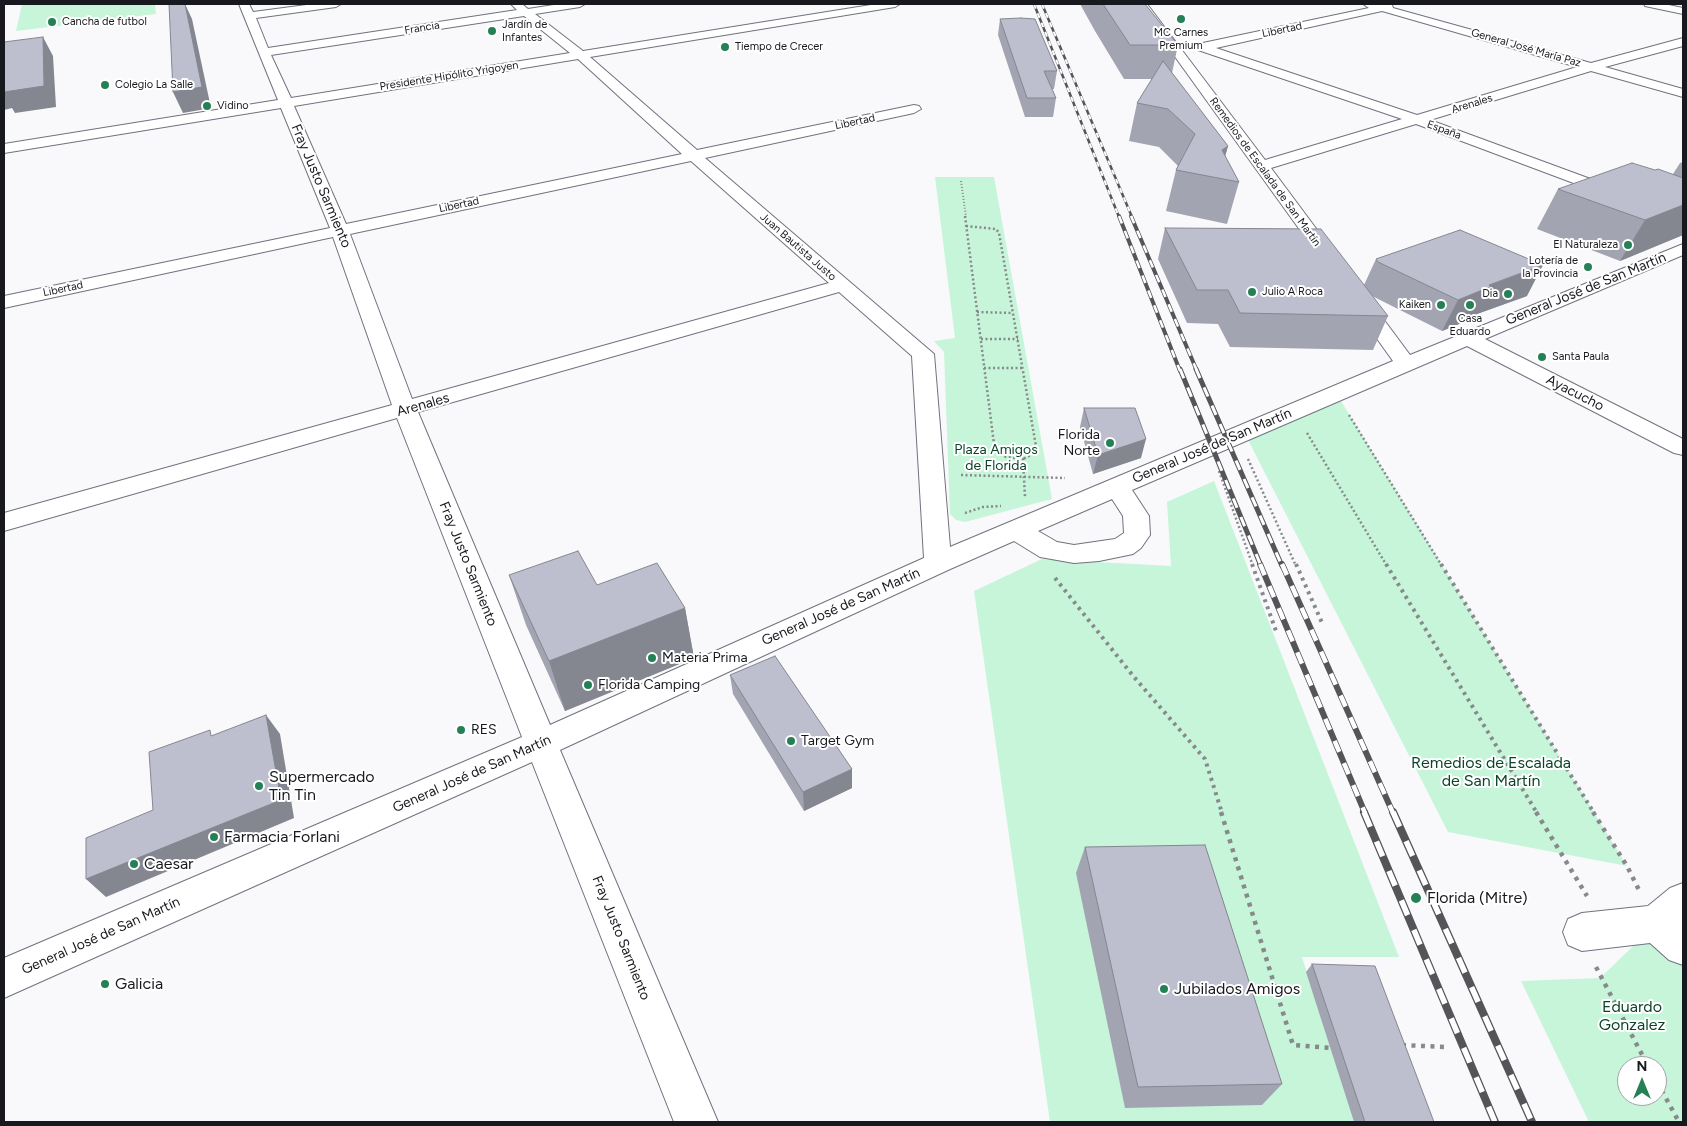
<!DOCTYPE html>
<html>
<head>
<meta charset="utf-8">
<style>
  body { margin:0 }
  #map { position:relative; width:1687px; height:1126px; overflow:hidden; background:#f9f9fc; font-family:Figtree,sans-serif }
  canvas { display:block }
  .frame { position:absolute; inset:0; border:5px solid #18191e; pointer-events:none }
  .north { position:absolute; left:1617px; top:1056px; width:50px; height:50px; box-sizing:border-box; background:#fff; border:1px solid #a3a3a5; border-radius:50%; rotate:0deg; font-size:14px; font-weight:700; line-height:20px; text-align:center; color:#18191e }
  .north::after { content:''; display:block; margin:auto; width:18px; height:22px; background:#258055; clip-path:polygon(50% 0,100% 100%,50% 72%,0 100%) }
</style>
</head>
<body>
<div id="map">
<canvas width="1687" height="1126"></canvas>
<div class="frame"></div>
<div class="north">N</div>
</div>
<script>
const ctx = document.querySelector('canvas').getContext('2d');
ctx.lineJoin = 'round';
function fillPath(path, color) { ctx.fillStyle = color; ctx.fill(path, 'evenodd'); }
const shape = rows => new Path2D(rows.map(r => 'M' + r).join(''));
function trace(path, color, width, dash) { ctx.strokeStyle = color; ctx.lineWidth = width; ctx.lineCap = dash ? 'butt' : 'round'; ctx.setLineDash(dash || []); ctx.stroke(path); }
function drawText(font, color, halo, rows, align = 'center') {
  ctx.font = font + ' Figtree,sans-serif'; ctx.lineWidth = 4; ctx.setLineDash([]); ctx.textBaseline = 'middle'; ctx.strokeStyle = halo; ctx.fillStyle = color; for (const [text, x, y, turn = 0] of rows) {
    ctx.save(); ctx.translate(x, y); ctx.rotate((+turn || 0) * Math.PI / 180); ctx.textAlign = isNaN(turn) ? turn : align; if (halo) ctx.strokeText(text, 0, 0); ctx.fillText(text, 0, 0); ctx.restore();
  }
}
const green = shape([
  [22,4,155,4,156,14,16,31],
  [935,177,994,177,1052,499,965,522,956,520,950,514,944,352,934,341,955,338],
  [1336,393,1627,866,1448,832,1244,432],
  [1214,481,1399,957,1302,957,1354,1122,1050,1122,974,591,1042,559,1171,566,1167,502],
  [1656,924,1683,968,1683,1122,1589,1122,1521,981,1600,978],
  [1627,1066,1657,1066,1657,1096,1627,1096]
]);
const pathFar3 = shape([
  [961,181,966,217]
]);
const pathFar2 = shape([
  [965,216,994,444,996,452,1006,457,1023,459,1025,497],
  [966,226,996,229,999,233,1037,452,1023,459],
  [977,312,1013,313],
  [981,339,1018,339],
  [984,368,1023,368],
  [1349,415,1442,566],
  [1307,433,1387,566],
  [1248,459,1296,566],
  [1219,471,1253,566],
  [961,475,1065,478],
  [965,513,983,507,1001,506]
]);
const pathFar1 = shape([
  [1252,564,1276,631],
  [1296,564,1323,625],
  [1386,564,1537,813],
  [1441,564,1594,813],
  [1055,578,1134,677,1205,759,1222,813]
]);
const path = shape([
  [1221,812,1293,1045,1331,1048],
  [1536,812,1587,896],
  [1593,812,1627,866,1639,890],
  [1596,967,1648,1066],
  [1402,1045,1445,1047],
  [1657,1082,1679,1122]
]);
const minor = shape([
  [239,4,249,4,253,12,314,4,341,4,336,7,256,18,268,48,517,10,511,4,522,4,528,9,560,4,585,4,580,7,535,14,583,51,877,4,900,4,895,7,590,57,697,150,914,105,919,106,921,109,914,113,705,158,934,354,950,547,1393,361,1350,301,1353,297,1360,295,1367,297,1410,355,1683,244,1683,255,1485,339,1683,439,1683,455,1674,453,1467,346,1132,490,1149,516,1150,535,1141,548,1133,554,1099,561,1074,563,1040,557,1014,541,948,570,560,750,718,1122,674,1122,532,762,4,998,4,958,522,737,397,418,4,531,4,513,392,405,333,237,4,308,4,296,330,228,281,108,4,153,4,144,278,100,239,4],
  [524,16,570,53,291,98,271,55,524,16],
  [578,59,682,154,346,224,294,106,578,59],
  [691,161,829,283,412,399,350,234,691,161],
  [839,292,912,356,924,558,550,725,418,412,839,292],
  [1112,499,1123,516,1124,533,1115,539,1074,545,1057,542,1038,531,1112,499],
  [1137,4,1147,4,1265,160,1402,119,1198,50,1196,47,1198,44,1369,8,1363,4,1392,5,1393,8,1591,63,1683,38,1683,46,1605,67,1683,89,1683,97,1591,71,1430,120,1683,213,1683,224,1416,124,1271,168,1338,258,1335,262,1329,264,1323,262,1137,4],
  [1382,11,1577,67,1417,115,1216,48,1382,11],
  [1644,4,1664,4,1683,8,1683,14,1645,6,1644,4],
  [1683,883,1683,965,1669,960,1650,943,1582,951,1568,945,1563,932,1568,919,1582,913,1648,906,1670,888,1683,883]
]);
const railFar4 = shape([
  [1034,4,1119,217],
  [1042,4,1132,217]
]);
const railFar3 = shape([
  [1119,216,1180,371],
  [1131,216,1197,371]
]);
const railFar2 = shape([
  [1180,369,1261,566],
  [1196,369,1282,566]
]);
const railFar1 = shape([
  [1260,564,1365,813],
  [1282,564,1393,813]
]);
const rail = shape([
  [1364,812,1495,1122],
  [1393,812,1532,1122]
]);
const wall = shape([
  [1080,4,1145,4,1178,45,1172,73,1228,146,1225,156,1239,182,1227,224,1166,211,1176,170,1178,166,1159,147,1129,141,1137,103,1152,79,1124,79,1095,31],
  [1000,19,1057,71,1054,89,1052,89,1056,98,1053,117,1025,117,998,35],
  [1683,162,1683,235,1620,261,1537,229,1558,189,1673,174,1680,163],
  [1165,228,1364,285,1376,259,1527,296,1477,314,1476,317,1442,331,1372,296,1388,316,1373,350,1230,347,1218,324,1187,323,1158,259],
  [1084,408,1141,458,1093,474,1080,427],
  [509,575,597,585,685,608,694,658,565,711,526,625],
  [730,675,852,788,804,811,733,694],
  [1085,847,1282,1084,1262,1105,1125,1108,1076,873],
  [1312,964,1434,1122,1354,1122,1306,972]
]);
const shadedWall = shape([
  [185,4,192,19,211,108,183,113,173,92],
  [43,37,53,56,56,107,15,113,12,108,4,110,4,87],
  [1228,146,1219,178,1222,150],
  [1683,205,1683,235,1620,261,1645,220],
  [1543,265,1527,296,1477,314,1476,317,1442,331,1458,300,1489,285],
  [1146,439,1141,458,1093,474,1098,455],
  [685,608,694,658,565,711,549,661],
  [266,715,280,734,294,818,106,897,86,879],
  [852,769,852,788,804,811,803,792]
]);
const building = shape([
  [169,4,185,4,202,87,173,92,169,4],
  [1103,4,1145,4,1178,45,1130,45,1103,4],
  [1021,18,1035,19,1057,71,1044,71,1056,98,1027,98,1000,19,1021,18],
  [43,37,44,86,4,92,4,42,43,37],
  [1163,61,1228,146,1222,150,1239,182,1176,170,1195,134,1168,109,1137,103,1163,61],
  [1632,163,1655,170,1658,169,1683,178,1683,205,1645,220,1558,189,1632,163],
  [1165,228,1321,229,1388,316,1240,313,1228,290,1197,290,1165,228],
  [1460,230,1543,265,1489,285,1492,286,1458,300,1378,262,1376,259,1460,230],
  [1084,408,1135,408,1146,439,1098,455,1084,408],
  [578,551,597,585,657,563,685,608,549,661,509,575,578,551],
  [775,656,852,769,803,792,730,675,775,656],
  [266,715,281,800,86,879,86,838,153,810,149,752,210,730,211,736,266,715],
  [1205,845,1282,1084,1138,1087,1085,847,1205,845],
  [1312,964,1375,966,1434,1122,1365,1122,1312,964]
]);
const markers = [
  [1181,19,5,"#258055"],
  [52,22,5,"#258055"],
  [492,31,5,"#258055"],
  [725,47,5,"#258055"],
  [105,85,5,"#258055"],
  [207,106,5,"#258055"],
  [1628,245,5,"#258055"],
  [1588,267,5,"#258055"],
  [1252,292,5,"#258055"],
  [1508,294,5,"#258055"],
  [1441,305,5,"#258055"],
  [1470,305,5,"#258055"],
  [1542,357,5,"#258055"],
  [1110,443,5,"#258055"],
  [652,658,5,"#258055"],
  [588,685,5,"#258055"],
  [461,730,5,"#258055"],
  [791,741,5,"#258055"],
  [259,786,5,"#258055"],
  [214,837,5,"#258055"],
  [134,864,5,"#258055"],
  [1416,898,6,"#258055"],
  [105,984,5,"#258055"],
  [1164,989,5,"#258055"]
];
const farPoinames = [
  ["Cancha de futbol",62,22],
  ["Jardín de",502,25],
  ["Infantes",502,38],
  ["MC Carnes",1181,33,"center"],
  ["Premium",1181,46,"center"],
  ["Tiempo de Crecer",735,47],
  ["Colegio La Salle",115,85],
  ["Vidino",217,106],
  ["El Naturaleza",1618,245,"right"],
  ["Lotería de",1578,261,"right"],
  ["la Provincia",1578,274,"right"],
  ["Julio A Roca",1262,292],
  ["Dia",1498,294,"right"],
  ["Kaiken",1431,305,"right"],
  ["Casa",1470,319,"center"],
  ["Eduardo",1470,332,"center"],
  ["Santa Paula",1552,357]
];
const farStreetnames = [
  ["Francia",422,28,-9],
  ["Libertad",1282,30,-12],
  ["General José María Paz",1526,48,16],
  ["Presidente Hipólito Yrigoyen",449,76,-9],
  ["Arenales",1472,104,-17],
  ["Libertad",855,122,-12],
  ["España",1444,130,20],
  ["Remedios de Escalada de San Martín",1265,172,54],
  ["Libertad",459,205,-12],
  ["Juan Bautista Justo",798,247,41],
  ["Libertad",63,289,-12]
];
const streetNames = [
  ["Fray Justo Sarmiento",321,186,67],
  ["General José de San Martín",1586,289,-22],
  ["Ayacucho",1575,393,27],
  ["Arenales",423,405,-16],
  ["General José de San Martín",1212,446,-23],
  ["Fray Justo Sarmiento",468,564,68],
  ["General José de San Martín",841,607,-24],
  ["General José de San Martín",472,774,-24],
  ["General José de San Martín",101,936,-24],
  ["Fray Justo Sarmiento",621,938,68]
];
const poiNames = [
  ["Florida",1100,435,"right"],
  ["Norte",1100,451,"right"],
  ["Materia Prima",662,658],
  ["Florida Camping",598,685],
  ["RES",471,730],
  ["Target Gym",801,741]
];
const parkNames = [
  ["Plaza Amigos",996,450],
  ["de Florida",996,466]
];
const nearParknames = [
  ["Remedios de Escalada",1491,763],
  ["de San Martín",1491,781],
  ["Eduardo",1632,1007],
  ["Gonzalez",1632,1025]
];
const nearPoinames = [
  ["Supermercado",269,777],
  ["Tin Tin",269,795],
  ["Farmacia Forlani",224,837],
  ["Caesar",144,864],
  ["Florida (Mitre)",1427,898],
  ["Galicia",115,984],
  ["Jubilados Amigos",1174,989]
];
fillPath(green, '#c6f5d9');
trace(minor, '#70727f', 2);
trace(pathFar3, '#88898d', 2, [1, 2]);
trace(pathFar2, '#88898d', 2.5, [2, 2.5]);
trace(pathFar1, '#88898d', 4, [3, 4.5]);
trace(path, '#88898d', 4.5, [4, 5.5]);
fillPath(minor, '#fff');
trace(railFar4, '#545559', 2.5);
trace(railFar3, '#545559', 4);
trace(railFar2, '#545559', 5);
trace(railFar1, '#545559', 6);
trace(rail, '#545559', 8);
trace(railFar4, '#fff', 2, [5]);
trace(railFar3, '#fff', 2.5, [8]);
trace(railFar2, '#fff', 3, [10]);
trace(railFar1, '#fff', 4.5, [12]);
trace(rail, '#fff', 5.5, [16]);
fillPath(wall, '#a3a4b1');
fillPath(shadedWall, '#848690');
fillPath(building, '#bdbfce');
trace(building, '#848690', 1);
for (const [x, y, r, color] of markers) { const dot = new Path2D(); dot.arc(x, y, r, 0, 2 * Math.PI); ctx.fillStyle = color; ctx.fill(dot); trace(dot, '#fff', 2); }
drawText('11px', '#18191e', '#fff', farPoinames, 'left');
drawText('11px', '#18191e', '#fff', farStreetnames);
drawText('14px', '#18191e', '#fff', streetNames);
drawText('14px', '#18191e', '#fff', poiNames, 'left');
drawText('14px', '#0d432a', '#fff', parkNames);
drawText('16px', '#0d432a', '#fff', nearParknames);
drawText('16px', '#18191e', '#fff', nearPoinames, 'left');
</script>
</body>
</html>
